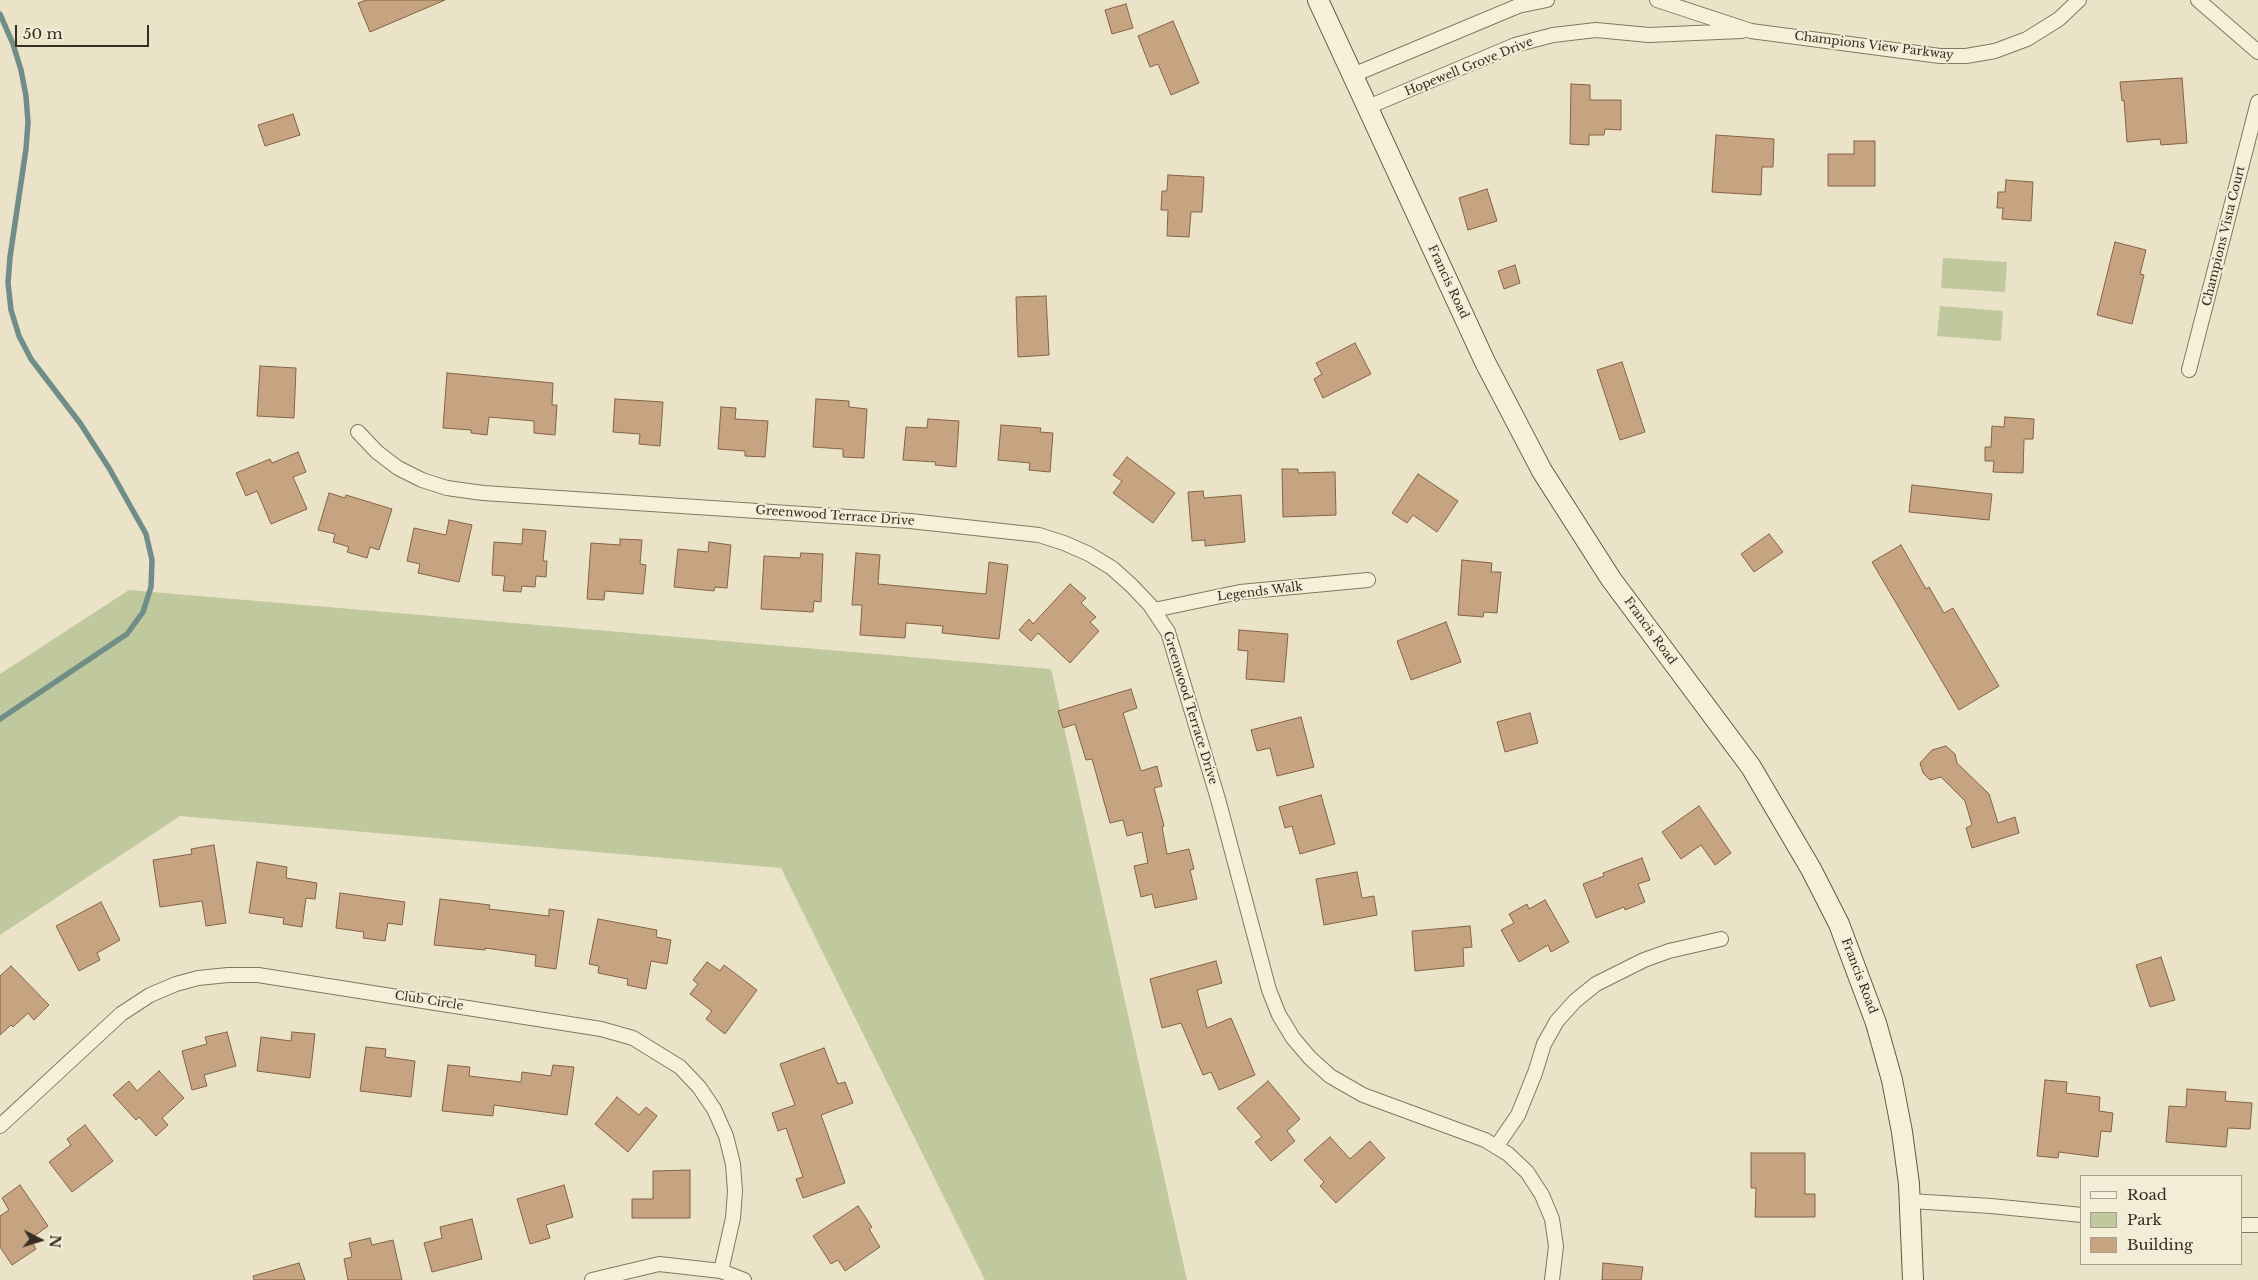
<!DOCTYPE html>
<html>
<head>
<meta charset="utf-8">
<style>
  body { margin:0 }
  #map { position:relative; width:2258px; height:1280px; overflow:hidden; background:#ebe3c8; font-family:"Libre Baskerville",serif }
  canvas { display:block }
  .legend { position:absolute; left:2080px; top:1175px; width:162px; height:90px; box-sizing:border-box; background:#f3edd7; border:1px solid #a8a08e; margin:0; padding:6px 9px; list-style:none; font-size:15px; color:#372d21 }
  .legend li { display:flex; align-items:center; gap:10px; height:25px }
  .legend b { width:25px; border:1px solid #a8a08e }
  .north { position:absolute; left:15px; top:1215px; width:50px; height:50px; -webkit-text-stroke:4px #f3edd7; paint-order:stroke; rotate:95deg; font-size:14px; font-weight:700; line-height:20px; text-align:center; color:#372d21 }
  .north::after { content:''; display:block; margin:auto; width:18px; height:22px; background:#372d21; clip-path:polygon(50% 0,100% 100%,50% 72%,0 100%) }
  .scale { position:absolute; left:15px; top:25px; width:134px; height:22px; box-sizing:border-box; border:2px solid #372d21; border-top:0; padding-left:6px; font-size:15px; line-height:18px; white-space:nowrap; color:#372d21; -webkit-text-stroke:4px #f3edd7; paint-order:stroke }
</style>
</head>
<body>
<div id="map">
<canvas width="2258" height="1280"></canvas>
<ul class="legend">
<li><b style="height:6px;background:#f6f0db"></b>Road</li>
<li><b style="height:14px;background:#c0c89d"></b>Park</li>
<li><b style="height:14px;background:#c6a381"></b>Building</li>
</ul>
<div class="north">N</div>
<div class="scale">50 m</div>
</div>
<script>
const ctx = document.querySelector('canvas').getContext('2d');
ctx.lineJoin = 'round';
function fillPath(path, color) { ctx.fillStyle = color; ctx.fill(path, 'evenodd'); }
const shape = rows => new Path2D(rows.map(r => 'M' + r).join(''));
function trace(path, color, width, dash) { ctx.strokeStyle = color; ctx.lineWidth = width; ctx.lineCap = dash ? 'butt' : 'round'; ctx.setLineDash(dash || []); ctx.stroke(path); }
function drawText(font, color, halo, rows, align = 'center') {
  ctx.font = font + ' "Libre Baskerville",serif'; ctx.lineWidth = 4; ctx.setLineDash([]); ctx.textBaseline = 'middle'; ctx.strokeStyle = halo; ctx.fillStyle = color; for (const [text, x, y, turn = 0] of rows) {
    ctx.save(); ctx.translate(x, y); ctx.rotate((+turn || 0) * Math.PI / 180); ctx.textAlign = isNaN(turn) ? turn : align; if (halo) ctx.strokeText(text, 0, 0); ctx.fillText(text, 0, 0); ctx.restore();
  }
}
const green = shape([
  [1943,258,2007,262,2005,292,1941,288],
  [1940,306,2003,311,2001,341,1937,336],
  [129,590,1051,669,1187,1280,985,1280,781,868,180,816,0,935,0,674]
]);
const stream = shape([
  [0,14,13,44,21,70,26,96,28,122,26,149,10,257,8,283,11,310,19,336,31,359,80,423,109,468,146,534,152,560,151,587,143,612,127,634,0,719]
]);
const building = shape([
  [366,0,445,0,370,32,358,3,366,0],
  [1126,4,1133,28,1112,34,1105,10,1126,4],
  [1173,21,1199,83,1171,95,1158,64,1150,67,1138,36,1173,21],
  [2182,78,2187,143,2161,145,2160,139,2127,142,2124,100,2122,101,2120,82,2182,78],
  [1571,84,1590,85,1590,100,1621,100,1621,130,1605,129,1604,135,1589,135,1589,145,1570,144,1571,84],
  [293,114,300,135,265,146,258,125,293,114],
  [1716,135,1774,139,1773,167,1762,167,1761,195,1712,192,1716,135],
  [1854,141,1875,141,1875,186,1828,186,1828,154,1854,154,1854,141],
  [1168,175,1204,177,1202,212,1191,212,1189,237,1167,236,1168,210,1161,210,1162,191,1167,191,1168,175],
  [2006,180,2033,182,2031,221,2002,219,2003,208,1997,208,1998,192,2005,192,2006,180],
  [1487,189,1497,221,1468,230,1459,198,1487,189],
  [2115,242,2146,250,2140,274,2144,275,2132,324,2097,315,2115,242],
  [1515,265,1520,283,1504,289,1498,271,1515,265],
  [1046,296,1049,355,1018,357,1016,297,1046,296],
  [1355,343,1371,374,1323,398,1314,379,1322,374,1316,363,1355,343],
  [1622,362,1645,432,1620,440,1597,370,1622,362],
  [260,366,296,368,294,418,257,416,260,366],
  [447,373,553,383,552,405,557,405,555,435,534,433,534,421,489,417,487,435,471,433,471,430,443,428,447,373],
  [615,399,663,402,660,446,639,444,640,434,613,432,615,399],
  [816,399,849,401,849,407,867,409,864,458,843,457,843,449,813,447,816,399],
  [721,407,736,408,735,419,768,421,765,457,745,456,745,451,718,449,721,407],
  [2005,417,2034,419,2033,439,2024,439,2023,473,1993,472,1994,461,1985,461,1985,447,1991,447,1992,426,2004,427,2005,417],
  [928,419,959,421,956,467,935,465,936,462,903,460,906,427,927,428,928,419],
  [1001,425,1041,428,1040,432,1053,433,1050,472,1029,470,1030,463,998,460,1001,425],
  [298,452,306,472,293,477,307,509,271,524,257,491,246,496,236,473,270,459,272,463,298,452],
  [1127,457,1175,493,1153,523,1113,493,1122,481,1113,475,1127,457],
  [1282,469,1298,469,1298,473,1335,472,1336,515,1283,517,1282,469],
  [1418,474,1458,501,1437,532,1413,515,1407,523,1392,513,1418,474],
  [1912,485,1992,494,1989,520,1909,512,1912,485],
  [1203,491,1204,498,1241,495,1245,542,1205,546,1205,540,1192,541,1188,492,1203,491],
  [329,493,345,498,346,495,392,509,379,550,370,547,367,558,347,552,349,547,333,542,335,534,318,530,329,493],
  [449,520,472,525,459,582,418,573,420,564,407,561,414,528,446,535,449,520],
  [523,529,546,531,543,561,547,561,546,577,536,576,535,587,522,586,521,592,503,591,505,576,492,575,494,542,522,544,523,529],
  [1769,534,1783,552,1754,572,1741,554,1769,534],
  [620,539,642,540,640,564,646,565,643,594,605,591,604,600,587,599,591,543,620,545,620,539],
  [709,542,731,545,727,588,715,587,714,591,674,587,678,549,708,552,709,542],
  [1901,545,1926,589,1929,587,1944,613,1953,608,1999,686,1959,710,1872,562,1901,545],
  [801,553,823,554,821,602,814,601,813,612,761,609,764,556,800,558,801,553],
  [856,553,880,555,878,584,986,594,989,562,1008,565,999,639,942,633,943,626,906,623,905,638,860,635,862,605,852,605,856,553],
  [1462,560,1492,563,1491,572,1501,572,1497,613,1484,612,1483,617,1458,615,1462,560],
  [1070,584,1086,598,1081,603,1096,617,1090,622,1099,631,1070,663,1038,633,1031,641,1019,630,1029,619,1033,624,1070,584],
  [1446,622,1461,662,1411,680,1397,641,1446,622],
  [1239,630,1288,634,1284,682,1246,679,1248,651,1238,650,1239,630],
  [1131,689,1137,708,1123,713,1141,771,1157,766,1162,786,1154,788,1164,826,1162,827,1167,854,1189,849,1194,869,1190,870,1197,899,1155,908,1152,894,1141,897,1134,866,1148,863,1142,832,1127,836,1123,820,1110,823,1092,759,1086,760,1075,724,1063,728,1058,711,1131,689],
  [1530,713,1538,743,1505,752,1497,722,1530,713],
  [1301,717,1314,767,1277,776,1270,748,1257,751,1251,730,1301,717],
  [1946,746,1955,754,1957,763,1989,794,1998,823,2015,817,2019,833,1972,848,1966,828,1972,825,1965,801,1941,777,1930,780,1923,773,1920,763,1932,750,1946,746],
  [1321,795,1335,844,1300,854,1292,826,1285,828,1279,807,1321,795],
  [1699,806,1731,853,1715,865,1701,845,1681,859,1662,832,1699,806],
  [214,845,226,923,206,926,202,901,160,907,153,860,192,854,191,849,214,845],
  [1642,858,1650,880,1638,884,1645,902,1625,910,1624,907,1596,918,1583,884,1604,876,1603,873,1642,858],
  [257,862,287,867,286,878,317,883,315,899,306,898,302,927,283,924,284,918,249,913,257,862],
  [1357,872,1362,898,1374,896,1377,915,1324,925,1316,879,1357,872],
  [340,893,405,902,402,925,388,923,385,941,363,938,364,932,336,928,340,893],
  [440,899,490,905,489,909,549,916,549,909,564,911,556,969,535,966,536,955,485,948,485,950,434,945,440,899],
  [1545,900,1569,942,1551,952,1548,945,1519,962,1501,930,1514,923,1509,914,1527,904,1529,909,1545,900],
  [101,902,120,940,97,953,100,960,79,971,56,926,101,902],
  [598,919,657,930,656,937,671,940,667,964,651,961,646,989,627,985,628,979,598,973,599,966,589,964,598,919],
  [1470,926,1472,947,1463,948,1464,966,1415,971,1412,931,1470,926],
  [2161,957,2175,1000,2150,1007,2136,965,2161,957],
  [1216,961,1222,983,1197,990,1207,1028,1231,1018,1255,1075,1219,1090,1211,1072,1203,1075,1181,1023,1162,1028,1150,979,1216,961],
  [707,962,720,971,724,965,757,990,725,1034,706,1019,712,1011,690,994,698,984,693,980,707,962],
  [11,966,49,1005,34,1020,28,1013,13,1027,11,1025,0,1035,0,976,11,966],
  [227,1032,236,1066,204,1075,207,1086,192,1090,182,1051,207,1044,205,1037,227,1032],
  [292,1032,315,1034,310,1078,257,1071,261,1037,291,1041,292,1032],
  [366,1047,386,1049,385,1057,415,1061,411,1097,360,1091,366,1047],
  [824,1048,838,1084,845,1082,853,1103,821,1115,845,1183,803,1198,796,1179,803,1177,786,1128,778,1131,772,1113,795,1105,780,1064,824,1048],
  [448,1065,470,1067,469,1076,521,1082,522,1072,551,1076,553,1065,574,1067,567,1115,494,1105,493,1116,442,1111,448,1065],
  [159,1071,184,1098,162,1118,168,1125,156,1136,139,1117,136,1120,113,1095,129,1081,137,1091,159,1071],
  [2045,1080,2067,1082,2066,1093,2100,1097,2099,1111,2113,1113,2111,1132,2101,1131,2098,1157,2059,1152,2058,1158,2037,1156,2045,1080],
  [1268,1081,1300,1119,1287,1131,1295,1141,1271,1161,1255,1142,1262,1137,1237,1108,1268,1081],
  [2187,1089,2226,1092,2225,1101,2252,1103,2250,1129,2228,1128,2226,1147,2166,1142,2169,1106,2186,1107,2187,1089],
  [617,1097,639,1115,646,1107,657,1116,628,1152,595,1124,617,1097],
  [85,1125,113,1161,72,1192,49,1162,71,1145,67,1139,85,1125],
  [1330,1137,1350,1159,1370,1141,1385,1158,1336,1203,1320,1186,1324,1182,1304,1160,1330,1137],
  [1751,1153,1805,1153,1805,1194,1815,1194,1815,1217,1755,1217,1756,1188,1751,1188,1751,1153],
  [690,1170,690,1218,632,1218,632,1199,653,1199,653,1171,690,1170],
  [20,1185,48,1226,30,1239,36,1249,12,1265,0,1247,0,1216,9,1210,2,1198,20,1185],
  [564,1185,573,1217,546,1225,550,1238,530,1244,517,1199,564,1185],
  [858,1206,872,1227,869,1229,880,1247,845,1271,838,1260,831,1264,813,1236,858,1206],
  [472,1219,482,1259,432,1272,424,1243,442,1238,440,1227,472,1219],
  [370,1238,372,1245,393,1240,402,1280,348,1280,344,1259,352,1257,349,1243,370,1238],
  [299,1263,305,1280,254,1280,253,1276,299,1263],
  [1603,1263,1643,1267,1641,1280,1602,1280,1603,1263]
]);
const street = shape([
  [1657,0,1751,31,1940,56,1966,56,1995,51,2027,39,2059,19,2079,0],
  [2198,0,2258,52],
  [1353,75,1518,6,1547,0],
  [1368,107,1515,45,1553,35,1596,30,1649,35,1742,31],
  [2189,370,2258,102],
  [358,432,377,452,398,468,422,480,447,488,483,493,910,521,1039,535,1064,543,1089,554,1112,568,1132,586,1150,605,1168,632,1218,799,1269,990,1279,1015,1293,1038,1310,1058,1330,1076,1363,1095,1485,1140,1508,1154,1527,1172,1542,1195,1552,1219,1556,1246,1552,1280],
  [1154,610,1240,592,1368,580],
  [0,1126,121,1014,150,995,176,984,198,978,228,975,258,975,601,1029,633,1038,680,1067,699,1087,714,1109,726,1136,733,1164,735,1191,733,1218,721,1271],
  [1496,1147,1518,1115,1535,1073,1544,1044,1557,1021,1575,1001,1596,984,1644,960,1669,951,1721,939],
  [1910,1201,1991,1206,2082,1215],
  [2242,1225,2258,1225],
  [592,1280,659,1264,721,1271,744,1280]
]);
const secondary = shape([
  [1318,0,1485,362,1542,471,1611,579,1751,767,1811,869,1839,924,1876,1023,1892,1080,1902,1132,1909,1184,1913,1280]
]);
const streetNames = [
  ["Champions View Parkway",1874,46,7],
  ["Hopewell Grove Drive",1469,67,-22],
  ["Champions Vista Court",2224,236,-76],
  ["Francis Road",1448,282,65],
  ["Greenwood Terrace Drive",835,516,4],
  ["Legends Walk",1260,592,-7],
  ["Francis Road",1650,631,54],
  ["Greenwood Terrace Drive",1190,708,73],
  ["Francis Road",1859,976,69],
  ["Club Circle",429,1001,9]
];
fillPath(green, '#c0c89d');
trace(stream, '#708d88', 5.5);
fillPath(building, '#c6a381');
trace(building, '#836346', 1);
trace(street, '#85765f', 16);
trace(secondary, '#675742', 22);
trace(street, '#f6f0db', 14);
trace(secondary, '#f6f0db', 20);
drawText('12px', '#372d21', '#f3edd7', streetNames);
</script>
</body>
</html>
